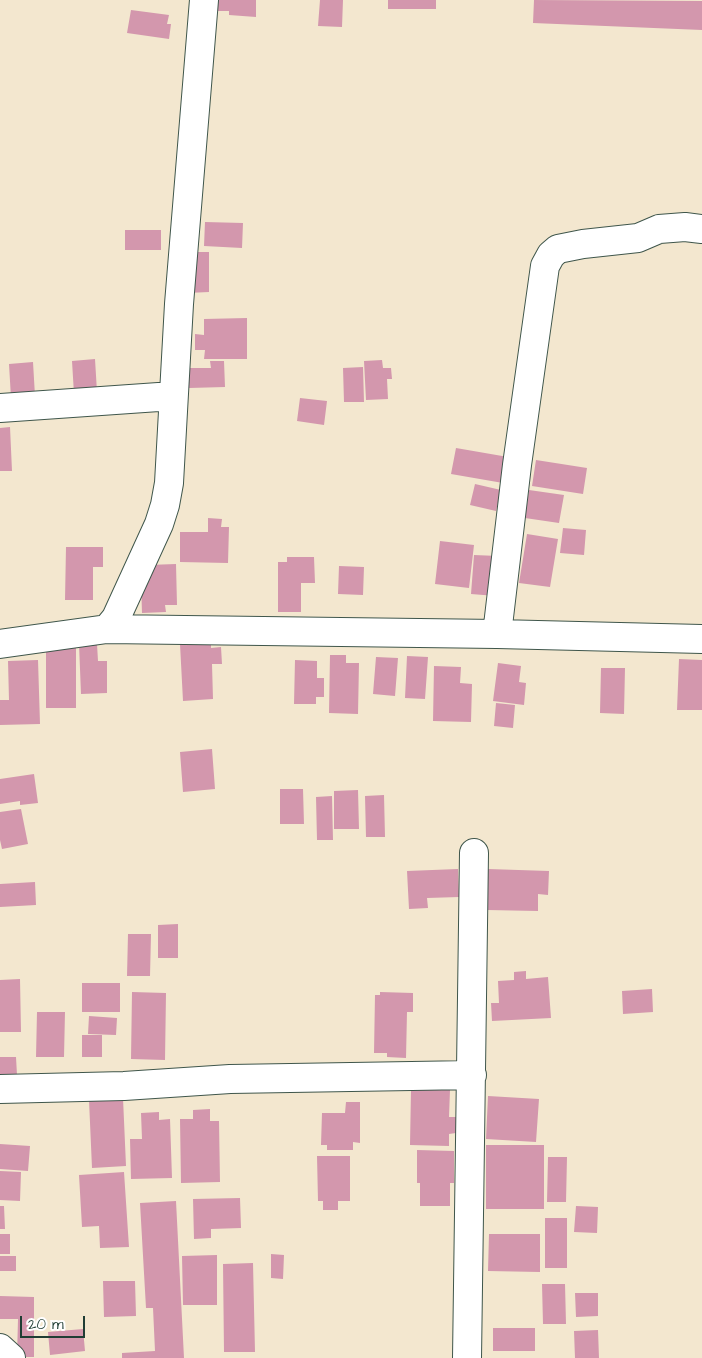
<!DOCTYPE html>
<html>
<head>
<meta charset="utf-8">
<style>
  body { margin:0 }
  #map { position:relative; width:702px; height:1358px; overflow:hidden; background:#f3e7cf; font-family:"Architects Daughter",sans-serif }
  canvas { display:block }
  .scale { position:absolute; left:20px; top:1316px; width:65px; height:22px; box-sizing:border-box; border:2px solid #1f3d34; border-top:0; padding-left:6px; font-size:15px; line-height:18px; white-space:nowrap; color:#1f3d34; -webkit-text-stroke:4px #fff; paint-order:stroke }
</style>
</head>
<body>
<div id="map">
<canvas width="702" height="1358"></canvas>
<div class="scale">20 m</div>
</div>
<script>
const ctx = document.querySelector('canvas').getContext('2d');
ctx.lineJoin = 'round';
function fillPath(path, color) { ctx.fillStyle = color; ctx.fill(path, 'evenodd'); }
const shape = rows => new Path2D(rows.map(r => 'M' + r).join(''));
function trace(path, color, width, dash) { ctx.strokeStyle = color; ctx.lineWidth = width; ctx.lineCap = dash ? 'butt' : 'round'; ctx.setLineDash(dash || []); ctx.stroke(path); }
const building = shape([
  [216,0,256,0,256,17,229,15,229,11,216,11],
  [320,0,343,0,342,27,318,26],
  [388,0,436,0,436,9,388,9],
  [534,0,702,1,702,30,533,23],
  [131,10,169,15,167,24,171,24,169,39,127,33],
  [205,222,243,223,242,248,204,246],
  [125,230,161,230,161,250,125,250],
  [187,252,209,252,209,292,187,293],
  [247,318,247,359,204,359,205,350,195,350,195,334,204,335,204,319],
  [95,359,97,392,74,394,72,361],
  [382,360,383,368,391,368,392,379,387,379,388,399,366,400,364,361],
  [210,361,224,361,225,387,189,388,188,368,211,368],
  [33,362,35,396,11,398,9,364],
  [363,367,364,402,344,402,343,368],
  [300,398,327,401,324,425,297,421],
  [10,427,12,471,0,471,0,428],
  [456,448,508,457,503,483,451,474],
  [536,460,587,468,583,494,532,486],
  [475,484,501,490,496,511,470,505],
  [529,490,564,495,559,523,525,518],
  [208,518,222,519,221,527,229,527,228,563,180,562,180,532,208,532],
  [563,528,586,530,584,555,560,553],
  [527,534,558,539,550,587,519,583],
  [440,541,474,545,469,588,435,584],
  [66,547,103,547,103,567,93,567,93,600,65,600],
  [474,555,498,556,496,596,471,594],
  [287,557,314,557,315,583,301,583,301,612,278,612,278,562,287,562],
  [176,564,177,605,165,605,166,612,142,613,141,582,148,582,148,565],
  [339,566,364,567,363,595,338,594],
  [211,643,211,648,221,647,222,664,212,664,213,699,183,701,180,644],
  [79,644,97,644,98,661,107,661,107,693,81,694],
  [76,646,76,708,46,708,46,647],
  [330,655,346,655,346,663,359,663,358,714,329,713],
  [407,656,428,657,425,699,405,698],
  [376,657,398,658,395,696,373,694],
  [679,659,702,660,702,710,677,710],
  [38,660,40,724,0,725,0,700,9,700,8,661],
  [295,660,317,661,317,678,324,678,324,697,316,697,316,704,294,704],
  [498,663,521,666,519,682,526,683,524,705,493,701],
  [434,666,461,667,460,683,472,684,471,722,433,721],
  [601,668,625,668,624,714,600,713],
  [496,703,515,705,513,728,494,726],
  [212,749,215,789,183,792,180,752],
  [34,774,38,803,20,805,20,801,0,804,0,779],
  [280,789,303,789,304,824,280,824],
  [358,790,359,829,334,829,334,791],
  [384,795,385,837,366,837,365,796],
  [332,796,333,840,317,840,316,797],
  [21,809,28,844,2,849,0,840,0,812],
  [458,869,459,897,427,898,428,908,409,909,407,871],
  [488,869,549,871,548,895,538,894,538,911,487,910],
  [35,882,36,905,0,907,0,884],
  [178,924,178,958,158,958,158,925],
  [128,934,151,934,150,976,127,976],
  [526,971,526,979,548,977,551,1018,492,1021,491,1003,499,1003,498,981,514,980,514,972],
  [20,979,21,1032,0,1032,0,980],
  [82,983,120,983,120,1012,82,1012],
  [652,989,653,1012,623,1014,622,991],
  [132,992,166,993,165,1060,131,1059],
  [380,992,413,993,413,1012,407,1012,406,1058,387,1057,387,1053,374,1053,375,995,380,995],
  [37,1012,65,1012,64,1057,36,1057],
  [89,1016,117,1018,116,1035,88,1034],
  [82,1035,102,1035,102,1057,82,1057],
  [0,1057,16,1057,17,1075,0,1076],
  [411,1090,450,1090,449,1117,456,1117,456,1133,449,1134,449,1146,410,1145],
  [488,1096,539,1099,536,1142,486,1139],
  [123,1098,126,1166,92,1168,89,1100],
  [346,1102,360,1102,360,1143,353,1142,353,1150,327,1150,327,1145,321,1145,322,1113,345,1113],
  [210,1109,210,1121,219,1121,220,1182,181,1183,180,1119,193,1119,193,1110],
  [159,1112,159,1120,170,1119,172,1178,131,1179,130,1139,142,1139,141,1113],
  [0,1144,30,1146,28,1171,0,1169],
  [486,1145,544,1145,544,1209,486,1209],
  [417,1150,454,1151,454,1183,450,1183,450,1206,420,1206,420,1183,417,1183],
  [317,1156,350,1156,350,1201,338,1201,338,1210,323,1210,323,1201,318,1201],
  [548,1157,567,1157,566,1202,547,1202],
  [0,1171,21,1172,20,1201,0,1200],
  [124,1172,129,1247,100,1248,99,1226,82,1227,79,1175],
  [240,1198,241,1228,211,1229,211,1238,194,1239,193,1199],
  [176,1201,184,1358,122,1358,122,1353,155,1351,153,1308,146,1308,140,1203],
  [0,1206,4,1206,5,1229,0,1229],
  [576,1206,598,1207,597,1233,574,1232],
  [545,1218,567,1218,567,1268,545,1268],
  [0,1234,10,1234,10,1254,0,1254],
  [489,1234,540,1234,540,1272,488,1271],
  [271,1254,284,1255,283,1279,271,1278],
  [217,1255,217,1305,183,1305,182,1256],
  [0,1256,16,1256,16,1271,0,1271],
  [253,1263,255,1352,224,1352,223,1264],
  [103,1281,135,1281,136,1316,104,1317],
  [542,1284,565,1284,566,1324,543,1324],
  [575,1293,598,1293,598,1316,576,1317],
  [0,1296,34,1297,34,1357,17,1357,18,1319,0,1319],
  [493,1328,535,1328,535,1351,493,1351],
  [83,1329,85,1351,50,1355,48,1332],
  [598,1330,599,1358,575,1358,574,1331]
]);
const minor = shape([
  [0,408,173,396],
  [107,629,116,618,159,524,165,505,169,483,179,304,204,0],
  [497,634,517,465,545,266,551,255,558,249,583,244,638,238,659,229,685,227,702,229],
  [0,644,107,629,497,634,702,639],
  [0,1089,124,1086,230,1079,472,1075],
  [0,1348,11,1358],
  [467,1358,474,853]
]);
fillPath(building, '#d397ad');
trace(minor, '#3f564b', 30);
trace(minor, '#fff', 28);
</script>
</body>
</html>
